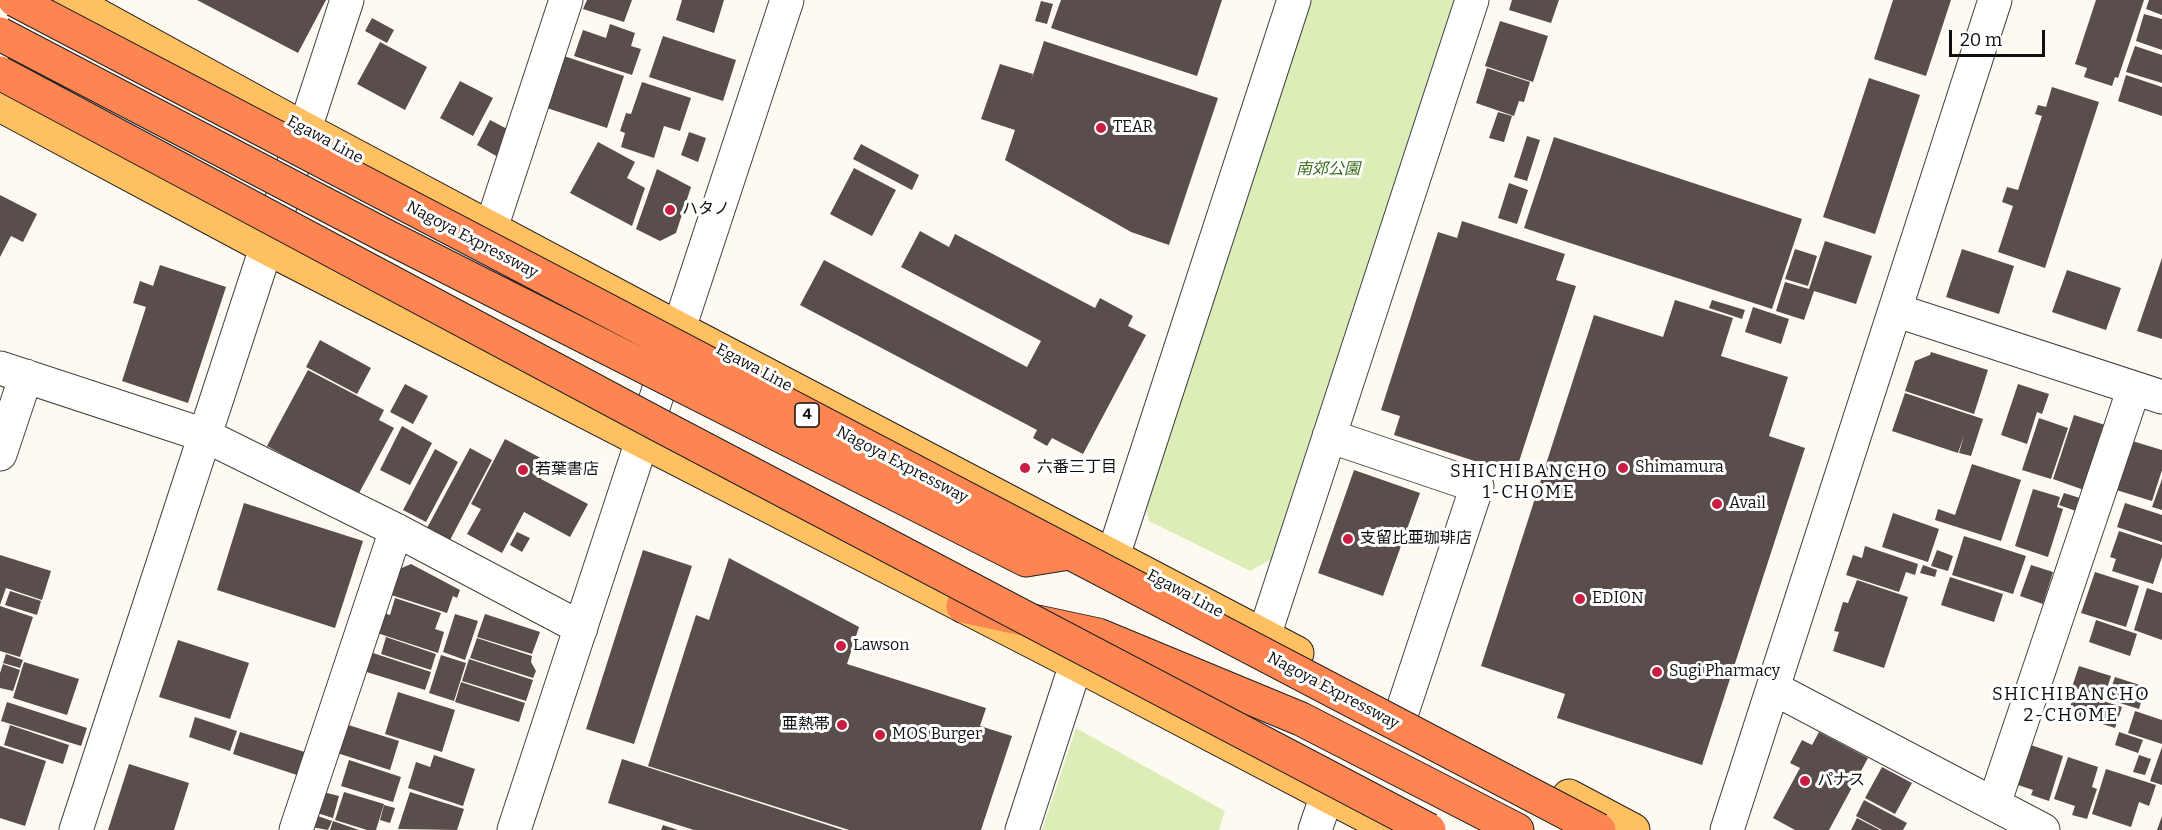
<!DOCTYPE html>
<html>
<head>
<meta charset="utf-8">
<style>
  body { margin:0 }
  #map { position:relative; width:2162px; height:830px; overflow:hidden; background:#fffaf1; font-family:Bitter,serif }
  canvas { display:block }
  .scale { position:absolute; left:1949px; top:30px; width:96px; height:27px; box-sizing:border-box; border:3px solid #0f0f0f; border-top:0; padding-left:8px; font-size:18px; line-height:21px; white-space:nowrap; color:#0f0f0f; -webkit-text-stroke:4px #fff; paint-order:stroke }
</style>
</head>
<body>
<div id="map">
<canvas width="2162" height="830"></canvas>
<div class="scale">20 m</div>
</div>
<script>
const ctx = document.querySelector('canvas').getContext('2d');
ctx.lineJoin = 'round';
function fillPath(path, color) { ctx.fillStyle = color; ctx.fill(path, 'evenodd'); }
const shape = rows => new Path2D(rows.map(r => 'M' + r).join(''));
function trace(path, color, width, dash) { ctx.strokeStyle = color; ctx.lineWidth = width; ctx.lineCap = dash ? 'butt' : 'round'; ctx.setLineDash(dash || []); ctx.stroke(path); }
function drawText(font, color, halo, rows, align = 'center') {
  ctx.font = font + ' Bitter,"Noto Sans JP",serif'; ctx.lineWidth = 6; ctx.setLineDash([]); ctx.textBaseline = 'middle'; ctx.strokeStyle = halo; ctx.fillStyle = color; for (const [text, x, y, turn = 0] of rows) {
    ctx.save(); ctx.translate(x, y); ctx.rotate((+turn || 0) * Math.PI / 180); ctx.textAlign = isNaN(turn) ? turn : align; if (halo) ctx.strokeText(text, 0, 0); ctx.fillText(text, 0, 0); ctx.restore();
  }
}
const green = shape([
  [1310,0,1457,0,1274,558,1250,571,1149,521,1146,504],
  [1076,728,1225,811,1219,830,1042,830]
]);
const building = shape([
  [197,0,326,0,298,53],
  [587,0,632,0,624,22,583,9],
  [682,0,724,0,714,33,676,20],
  [1061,0,1222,0,1197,76,1051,28],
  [1512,0,1559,0,1551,23,1509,10],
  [1893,0,1951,0,1926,76,1874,59],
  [2096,0,2144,0,2118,78,2115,77,2112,86,2084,77,2087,68,2075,64],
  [2149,0,2162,0,2162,15,2146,9],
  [1041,1,1053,4,1047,24,1035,21],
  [2144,14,2162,19,2162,50,2136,41],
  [372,18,394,30,387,43,365,31],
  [1500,21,1548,36,1533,82,1485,66],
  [610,24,635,33,631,46,641,49,632,75,574,56,583,30,606,38],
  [663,36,736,60,723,101,649,77],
  [1044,41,1218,98,1169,245,1131,232,1005,160,1015,130,981,119,1000,64,1033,74,1030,84],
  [380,42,427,67,405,110,357,84],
  [2135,46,2162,55,2162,83,2126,72],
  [564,56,624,76,607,128,547,108],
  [1487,68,1530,82,1524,102,1519,101,1514,116,1476,103],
  [2126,75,2162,87,2162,116,2118,101],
  [1869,78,1920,95,1875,234,1823,217],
  [460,81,493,98,473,136,440,118],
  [642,82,691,98,680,131,664,126,654,158,621,147,625,133,620,131,626,113,631,114],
  [2052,87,2099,102,2045,268,1998,252,2013,206,2002,202,2007,187,2018,190,2042,116,2035,114,2038,105,2046,107],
  [1498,112,1512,116,1504,142,1489,138],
  [490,120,511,131,498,157,477,145],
  [689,132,706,138,698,162,681,155],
  [1527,136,1540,140,1527,181,1514,177],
  [1554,137,1802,219,1772,309,1524,228],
  [598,142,635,162,627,178,645,188,632,226,570,193],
  [861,144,919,175,912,190,853,159],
  [854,168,896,190,872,236,830,214],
  [657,169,691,187,676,233,660,241,636,229],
  [1509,183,1528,190,1517,224,1498,218],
  [0,195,37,214,23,242,11,236,0,257],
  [1462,221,1565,254,1556,280,1576,286,1515,474,1394,435,1400,416,1381,410,1438,232,1457,238],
  [920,231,949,247,955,234,1095,308,1100,298,1133,316,1128,326,1146,335,1083,454,1052,438,1047,446,1033,438,1037,430,800,305,824,260,1027,367,1041,341,901,267],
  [1825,241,1872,256,1856,304,1814,291,1804,320,1776,311,1785,282,1809,289],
  [1795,249,1817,256,1808,286,1785,279],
  [1962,249,2014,266,1999,314,1946,297],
  [2162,258,2162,339,2137,331],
  [160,265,226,287,188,403,122,381,146,307,133,303,140,281,153,286],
  [2067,270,2121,288,2106,330,2052,312],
  [1675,300,1733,318,1721,356,1788,377,1769,436,1805,448,1702,765,1557,718,1565,694,1481,666,1594,315,1663,337],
  [1712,300,1745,310,1742,319,1709,308],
  [1753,307,1789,319,1781,344,1745,332],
  [320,340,371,368,357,394,306,367],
  [1931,352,1988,370,1974,414,1905,391,1915,361,1930,355],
  [308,370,384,410,379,420,394,428,358,495,267,446],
  [405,384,428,396,413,424,390,412],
  [2018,384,2049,394,2042,414,2037,412,2027,444,2001,435],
  [1905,393,1983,419,1971,456,1959,453,1964,435,1958,453,1892,431],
  [2074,415,2105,425,2084,490,2053,479],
  [2039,418,2068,428,2051,479,2022,470],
  [402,426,432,443,410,485,380,470],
  [505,439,550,463,541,479,588,504,570,537,524,512,502,553,467,534,481,509,471,504],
  [2129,440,2162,450,2162,470,2152,501,2113,489],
  [470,448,492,460,450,540,427,528],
  [435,449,458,462,426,522,403,510],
  [1972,464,2021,480,2001,541,1935,520,1938,509,1955,515],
  [1354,470,1420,493,1383,596,1318,573],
  [2162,479,2162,510,2152,507],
  [2033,489,2060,497,2057,507,2063,509,2048,557,2015,546],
  [2064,493,2080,498,2076,511,2059,505],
  [244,503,363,541,335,628,217,590],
  [2125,503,2162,515,2162,542,2117,527],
  [1893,513,1939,529,1928,562,1882,547],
  [2119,531,2162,545,2162,557,2153,584,2112,571,2116,559,2110,557],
  [517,532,530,538,522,552,510,545],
  [1964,536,2026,556,2013,594,1952,575],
  [1865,546,1918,564,1915,575,1906,572,1899,592,1846,575,1853,555,1862,558],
  [643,550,692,566,634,744,586,729],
  [1937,550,1953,556,1948,571,1931,566],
  [0,555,51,571,42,600,6,588,0,605],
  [729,558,859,627,847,664,986,708,980,726,1012,736,981,830,849,830,648,766,696,615,709,620],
  [411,564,460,590,457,598,453,596,447,613,388,594,397,570],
  [1923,565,1937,570,1935,577,1920,573],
  [2031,565,2053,572,2043,604,2020,596],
  [2095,572,2139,586,2126,627,2081,613],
  [1950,577,2003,594,1994,622,1941,605],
  [1857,580,1908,597,1884,668,1833,651,1839,632,1834,631,1843,602,1848,603],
  [2147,588,2162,593,2162,640,2134,630],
  [10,591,41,601,37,615,5,605],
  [395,598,441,613,435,629,444,632,438,653,374,632,381,612,390,615],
  [0,606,33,617,20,657,0,651],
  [455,614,478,621,465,660,443,652],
  [485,614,540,632,532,654,477,637],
  [2096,620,2137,634,2130,656,2089,642],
  [386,637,436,654,431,670,381,654],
  [477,638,532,656,531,662,536,671,533,678,470,658],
  [178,640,249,663,230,719,159,697],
  [367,651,431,672,425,690,360,670],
  [6,654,23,660,20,668,3,663],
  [441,655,466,663,454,701,429,693],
  [469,659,533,680,526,701,462,681],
  [24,662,79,679,67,715,13,698],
  [3,664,20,670,13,691,0,688,0,673],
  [2079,666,2111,676,2104,698,2072,687],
  [2115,677,2146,687,2139,709,2107,699],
  [461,682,525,703,519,722,455,702],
  [398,692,455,710,442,752,385,734],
  [2075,692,2122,707,2115,728,2068,713],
  [7,702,87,728,81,746,1,721],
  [2135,711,2162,720,2162,744,2128,733],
  [195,717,237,731,230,751,189,737],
  [342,723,399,741,390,770,334,752],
  [10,725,69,745,63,764,4,745],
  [240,732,308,753,300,776,233,754],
  [1819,732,1868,758,1829,830,1795,830,1773,818,1800,768,1790,763,1802,740,1812,745],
  [2119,732,2143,740,2138,753,2115,745],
  [2028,744,2063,756,2049,801,2031,795,2033,790,2015,784],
  [0,746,46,761,25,826,0,818],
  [2162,747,2162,785,2150,781],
  [434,755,475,769,463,806,408,788,416,762,430,767],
  [2139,755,2151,759,2145,775,2133,772],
  [2068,757,2098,767,2092,787,2097,789,2087,819,2072,815,2075,806,2054,799],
  [622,759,843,830,694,830,608,803],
  [349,760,401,777,393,802,341,786],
  [129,764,189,783,174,830,108,830],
  [1882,767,1912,783,1895,814,1865,798],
  [2106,769,2156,785,2149,806,2139,802,2131,827,2092,814],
  [323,792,339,796,333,818,317,813],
  [344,792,384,804,376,830,367,830,335,820],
  [410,792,464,809,457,830,398,829],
  [1864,800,1907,823,1903,830,1882,830,1856,816],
  [384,805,395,808,390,823,380,820],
  [315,815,332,821,328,830,311,827],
  [2162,816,2162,830,2157,830],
  [1857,818,1880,830,1851,830],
  [333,821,359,830,330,830],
  [663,825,678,830,661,830]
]);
const minor = shape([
  [491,228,566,0],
  [1895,310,2162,397],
  [0,368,204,435,396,530,581,628],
  [1329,436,1477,486,1403,709],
  [0,454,26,376],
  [1113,556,1294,0],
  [1264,636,1472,0],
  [1773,688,2043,830],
  [1994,804,2134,388],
  [76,830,347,0],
  [296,830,396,530],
  [514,830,787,0],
  [1022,830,1076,664],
  [1315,830,1327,795],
  [1727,830,1995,0]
]);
const major = shape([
  [70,0,305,129,678,328,1297,653],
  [0,105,267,248,1076,664,1393,830],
  [1569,796,1633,830]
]);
const highway = shape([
  [963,606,1098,635,1301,719,1517,830]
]);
const highwayBridge = shape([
  [15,0,1599,830],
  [0,34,386,236,1026,560,1069,553],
  [0,73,657,424,1429,830]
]);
const markers = [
  [1101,128,6,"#c91d41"],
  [670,210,6,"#c91d41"],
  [1025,468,6,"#c91d41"],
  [1623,468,6,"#c91d41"],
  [523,470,6,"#c91d41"],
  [1717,504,6,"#c91d41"],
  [1348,539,6,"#c91d41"],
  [1580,599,6,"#c91d41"],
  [841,646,6,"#c91d41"],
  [1657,672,6,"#c91d41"],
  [842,725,6,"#c91d41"],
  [880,735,6,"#c91d41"],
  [1805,781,6,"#c91d41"]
];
const shields = [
  [807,415,24]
];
const shieldNames = [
  ["4",807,415]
];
const poiNames = [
  ["TEAR",1113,128],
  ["ハタノ",682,210],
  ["六番三丁目",1037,468],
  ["Shimamura",1635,468],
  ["若葉書店",535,470],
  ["Avail",1729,504],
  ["支留比亜珈琲店",1360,539],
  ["EDION",1592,599],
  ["Lawson",853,646],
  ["Sugi Pharmacy",1669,672],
  ["亜熱帯",830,725,"right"],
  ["MOS Burger",892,735],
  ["パナス",1817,781]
];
const streetNames = [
  ["Egawa Line",325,140,28],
  ["Nagoya Expressway",472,240,28],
  ["Egawa Line",754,368,28],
  ["Nagoya Expressway",902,465,28],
  ["Egawa Line",1185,594,28],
  ["Nagoya Expressway",1333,691,28]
];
const parkNames = [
  ["南郊公園",1328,170]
];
const neighbourhoodNames = [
  ["SHICHIBANCHO",1529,472],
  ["1-CHOME",1529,493],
  ["SHICHIBANCHO",2071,695],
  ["2-CHOME",2071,716]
];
fillPath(green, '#dcedb8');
fillPath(building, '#594e4b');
trace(minor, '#424242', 35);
trace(major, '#202020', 35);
trace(highway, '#202020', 35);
trace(minor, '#fff', 33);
trace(major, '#ffc061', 33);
trace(highway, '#fd8551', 33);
trace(highwayBridge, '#202020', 35, []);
trace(highwayBridge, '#fd8551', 33);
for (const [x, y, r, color] of markers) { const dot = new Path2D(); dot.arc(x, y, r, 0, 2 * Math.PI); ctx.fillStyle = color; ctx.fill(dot); trace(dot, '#fff', 2); }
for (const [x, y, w] of shields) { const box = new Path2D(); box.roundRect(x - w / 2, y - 12, w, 24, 4.5); ctx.fillStyle = '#fff'; ctx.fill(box); trace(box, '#0f0f0f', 1.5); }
drawText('bold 15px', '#0f0f0f', null, shieldNames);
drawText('16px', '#0f0f0f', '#fff', poiNames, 'left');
drawText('16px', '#0f0f0f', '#fff', streetNames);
drawText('italic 16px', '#386c1a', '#fff', parkNames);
ctx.letterSpacing = '1.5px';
drawText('18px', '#0f0f0f', '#fff', neighbourhoodNames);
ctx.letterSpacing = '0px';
</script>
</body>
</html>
